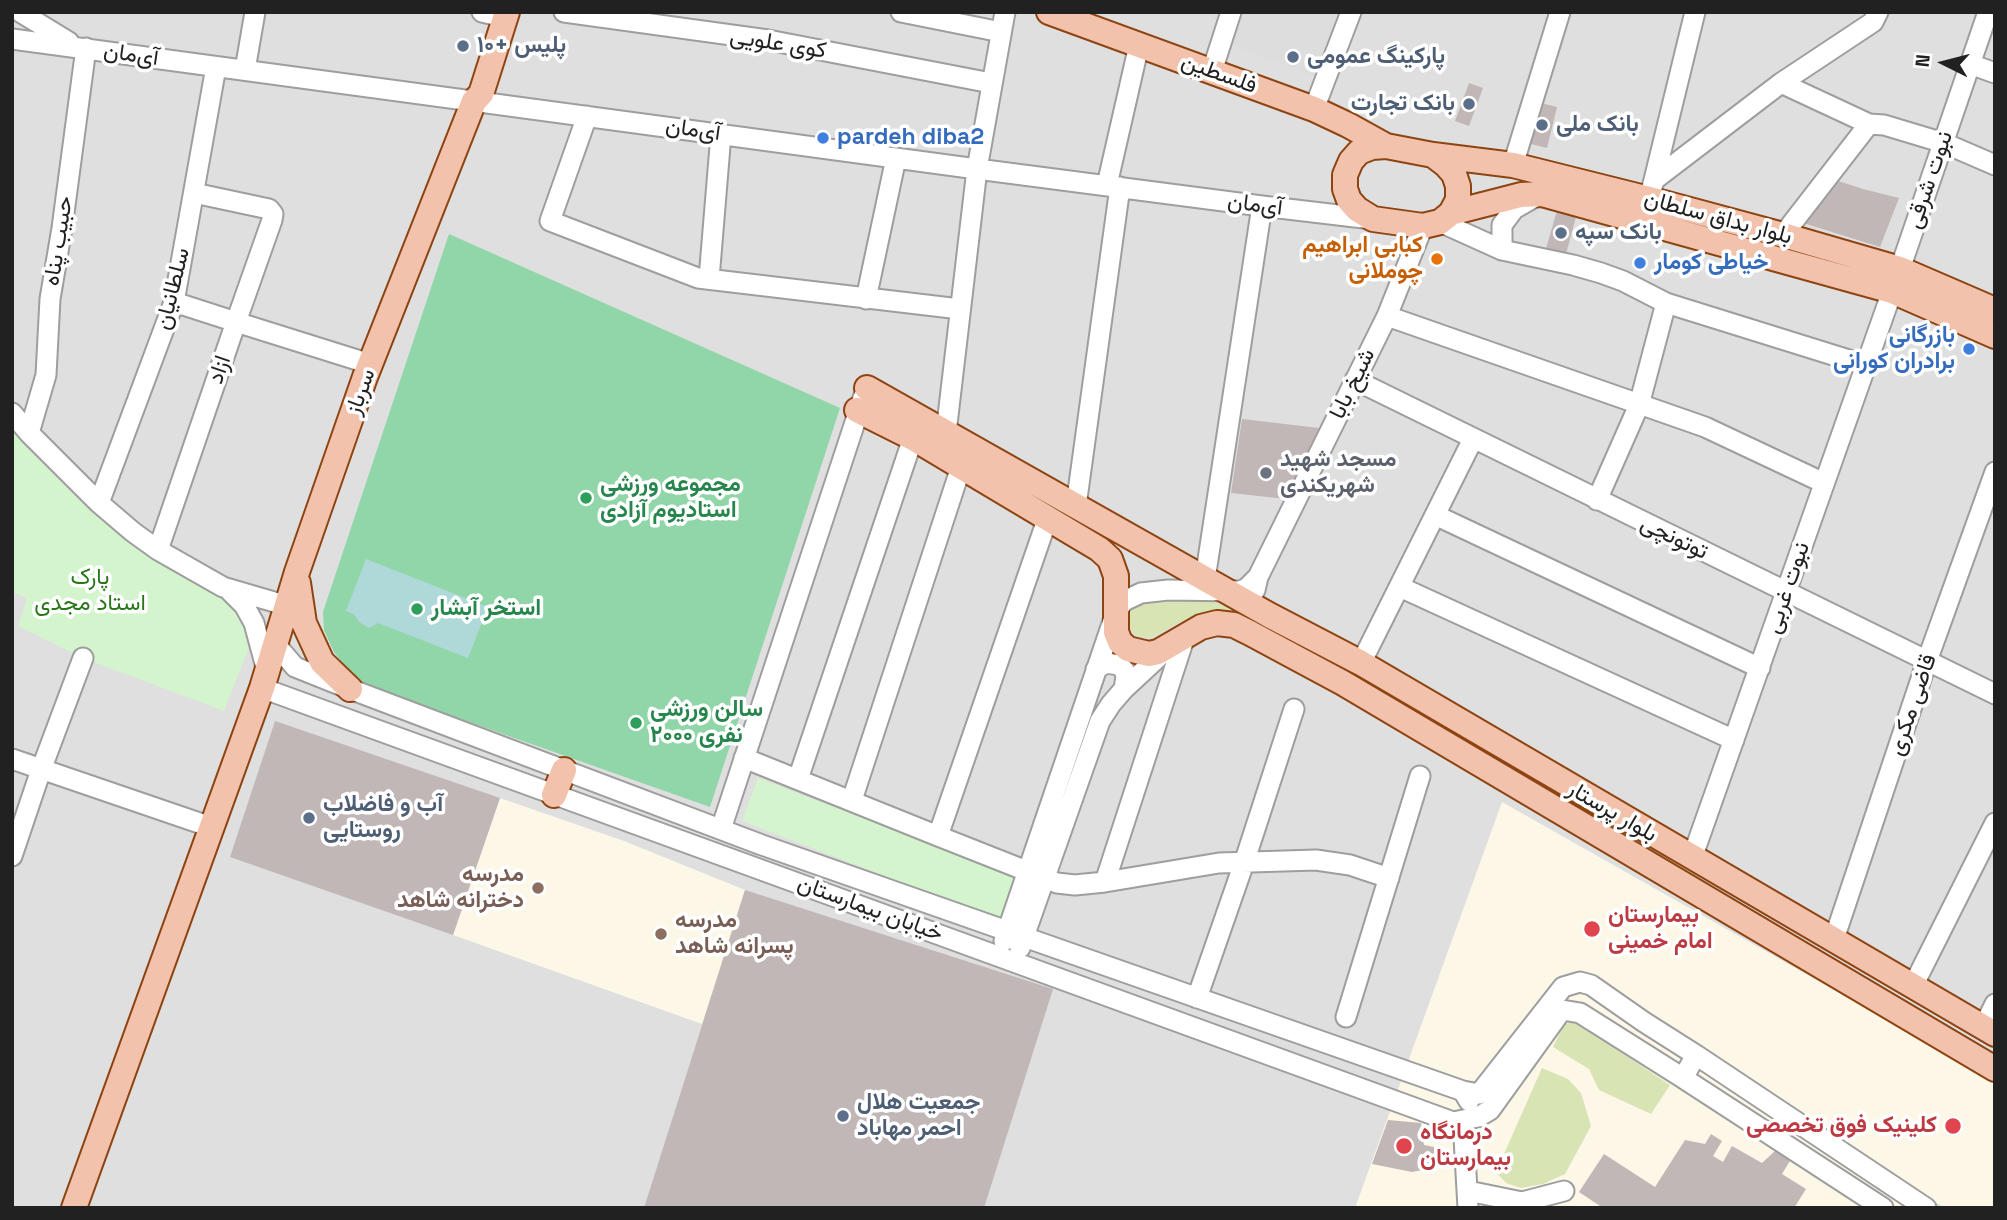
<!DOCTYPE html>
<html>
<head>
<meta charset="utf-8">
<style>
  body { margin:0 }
  #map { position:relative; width:2007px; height:1220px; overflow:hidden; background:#f1ece9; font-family:"Space Grotesk",sans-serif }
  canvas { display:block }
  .frame { position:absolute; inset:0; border:14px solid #212121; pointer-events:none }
  .north { position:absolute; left:1909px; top:28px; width:70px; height:70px; -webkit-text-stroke:5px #fff; paint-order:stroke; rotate:276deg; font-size:19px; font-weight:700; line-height:28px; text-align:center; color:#212121 }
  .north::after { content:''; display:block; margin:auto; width:24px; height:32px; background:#212121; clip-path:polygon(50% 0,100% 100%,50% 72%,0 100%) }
</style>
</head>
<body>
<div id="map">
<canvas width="2007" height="1220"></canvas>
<div class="frame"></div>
<div class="north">N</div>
</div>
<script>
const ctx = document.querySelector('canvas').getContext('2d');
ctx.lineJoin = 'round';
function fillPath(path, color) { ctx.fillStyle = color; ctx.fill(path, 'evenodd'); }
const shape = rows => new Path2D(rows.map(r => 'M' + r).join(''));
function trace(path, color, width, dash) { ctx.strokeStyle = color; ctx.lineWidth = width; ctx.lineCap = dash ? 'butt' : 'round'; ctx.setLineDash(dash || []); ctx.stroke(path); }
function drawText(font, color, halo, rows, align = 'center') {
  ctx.font = font + ' "Space Grotesk",Vazirmatn,sans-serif'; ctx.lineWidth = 7; ctx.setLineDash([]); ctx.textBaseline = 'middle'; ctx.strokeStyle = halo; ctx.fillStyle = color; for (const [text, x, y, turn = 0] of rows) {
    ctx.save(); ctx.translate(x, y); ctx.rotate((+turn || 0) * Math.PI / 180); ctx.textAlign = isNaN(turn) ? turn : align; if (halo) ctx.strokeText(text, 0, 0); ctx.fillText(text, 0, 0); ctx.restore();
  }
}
const residential = shape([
  [12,12,1995,12,1995,1208,12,1208]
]);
const education = shape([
  [500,798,624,841,745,890,702,1024,453,935],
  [1502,802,1995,1081,1995,1208,1945,1208,1893,1175,1909,1208,1355,1208]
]);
const grass = shape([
  [1189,596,1217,603,1241,613,1260,626,1203,614,1178,623,1153,637,1145,638,1135,635,1129,626,1128,615,1134,604,1144,598],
  [1575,1022,1670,1085,1651,1114,1599,1090,1589,1069,1553,1047,1564,1024],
  [1542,1068,1568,1079,1581,1093,1591,1126,1565,1174,1543,1184,1521,1188,1506,1183,1496,1172]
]);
const park = shape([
  [12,426,36,455,137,547,216,593,236,608,248,631,248,650,224,711,83,658,18,626,27,598,12,592],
  [758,778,1019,878,1004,922,742,821]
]);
const pitch = shape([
  [449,234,840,408,710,807,401,698,362,682,345,667,334,652,324,630,323,612]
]);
const parking = shape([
  [1239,12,1338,12,1315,76,1228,43]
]);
const water = shape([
  [366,559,488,607,468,658,378,623,369,628,359,622,354,614,346,611]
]);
const building = shape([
  [1469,83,1483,88,1469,126,1455,121],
  [1537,102,1557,107,1547,148,1527,143],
  [1832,179,1863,189,1899,198,1880,247,1800,222],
  [1558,207,1577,213,1565,258,1545,252],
  [1242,419,1319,428,1286,499,1231,493],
  [275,721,500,798,453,935,230,857],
  [745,890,1053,989,984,1208,644,1208],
  [1388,1120,1421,1123,1424,1145,1434,1147,1435,1157,1428,1169,1412,1172,1372,1164],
  [1711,1134,1722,1141,1713,1156,1723,1162,1732,1146,1762,1163,1776,1150,1791,1159,1782,1174,1806,1189,1794,1208,1603,1208,1579,1192,1604,1154,1655,1187,1685,1140,1705,1144]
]);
const minor = shape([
  [20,12,69,42],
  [482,12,499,16],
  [564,12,768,40,991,83],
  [901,12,1001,32],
  [12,39,977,169,1262,206,1372,219],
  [1970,64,1995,73],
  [245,70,255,12],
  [1212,71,1231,12],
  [1781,83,1869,124,1884,125,1944,143,1995,165],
  [1314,109,1351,12],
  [587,116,550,221,698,278,960,309],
  [1513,165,1560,12],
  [1654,180,1695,12],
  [1107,185,1139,45],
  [1649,199,1654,180,1781,83,1873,22,1878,12],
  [1440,222,1502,250,1573,265,1601,273,1623,281,1666,303,1865,365],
  [1783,235,1869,124],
  [1502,250,1502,225,1514,209,1535,197],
  [709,279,721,134],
  [866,299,896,158],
  [174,302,236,322,272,220,273,214,269,209,194,193],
  [1387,316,1705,427,1824,483],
  [1355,380,1995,694],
  [12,413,29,433,99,503,133,532,158,550,223,587,288,606],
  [29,433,46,375,50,299,62,228,86,48],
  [946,433,977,169,1005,12],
  [1597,500,1639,405,1666,303],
  [99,503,174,302,216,67],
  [1076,506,1120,187],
  [1435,515,1760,668],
  [1048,517,938,836,1057,883,1075,885,1105,882,1219,863,1316,860,1350,865,1389,878],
  [158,550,236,322,370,364],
  [1205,579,1262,206],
  [1400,587,1734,740],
  [1255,590,1258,577,1387,316,1423,226],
  [230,591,244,605,254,623,267,671],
  [276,645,295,667,350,689,762,845,1463,1091,1469,1101],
  [1361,663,1473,439],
  [1096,669,1106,663,1119,665,1124,670,1126,676,1124,689],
  [262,688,1453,1122,1478,1117,1490,1110,1562,1010,1580,1013,1683,1078,1696,1055,1644,1022,1591,985,1580,982,1563,987,1479,1094,1463,1091],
  [744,758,938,836],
  [12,759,211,827],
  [798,779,913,438],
  [852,800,961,467],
  [721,829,863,398],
  [12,856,41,770,83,658],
  [1692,858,1900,269,1988,12],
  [1105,882,1185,636],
  [1834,939,1927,661,1995,472],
  [1004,941,1116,612,1124,601,1141,593,1168,590,1239,591,1246,589,1258,577],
  [1020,948,1100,721,1111,704,1124,689,1166,650],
  [1913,986,1995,823],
  [1197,998,1244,863,1294,709],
  [1346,1017,1420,776],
  [1983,1028,1995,1004],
  [1696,1055,1926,1208],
  [1683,1078,1883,1208],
  [1463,1120,1468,1208],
  [1468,1191,1522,1202,1564,1191]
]);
const major = shape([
  [1049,12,1314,109,1348,125,1386,146],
  [1386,146,1433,155,1446,165,1454,174,1458,186,1458,200,1451,213,1440,222,1423,226,1373,219,1357,209,1349,200,1345,189,1345,175,1351,161,1359,152,1372,147,1386,146],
  [1433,155,1513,165,1649,199,1783,235,1900,269,1995,310],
  [1451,213,1521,195,1542,194,1892,291,1995,336],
  [867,388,1269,615,1361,663,1995,1034],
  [857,410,913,438,1099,549,1110,559,1116,576,1116,632,1120,642,1128,649,1149,654,1158,652,1201,627,1217,623,1234,625,1250,633,1343,683,1995,1069],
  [298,583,304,623,322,662,350,689],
  [554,795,564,770],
  [74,1208,262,688,297,572,365,377,474,101,481,94,507,12]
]);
const markers = [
  [463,46,7,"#5c6f8a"],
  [1293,57,7,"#5c6f8a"],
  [1469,104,7,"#5c6f8a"],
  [1542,125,7,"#5c6f8a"],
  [823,138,7,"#3f7fe0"],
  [1561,233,7,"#5c6f8a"],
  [1437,259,7,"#e8710a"],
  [1640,263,7,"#3f7fe0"],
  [1969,349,7,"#3f7fe0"],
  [1266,473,7,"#6b7280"],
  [586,498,7,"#2e9e5b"],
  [417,609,7,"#2e9e5b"],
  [636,723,7,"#2e9e5b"],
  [309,818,7,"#5c6f8a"],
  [538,888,7,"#8d6e63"],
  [1592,929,9,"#e0444e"],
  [661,934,7,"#8d6e63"],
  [843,1116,7,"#5c6f8a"],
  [1953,1126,9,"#e0444e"],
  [1404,1146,9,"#e0444e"]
];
const streetNames = [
  ["کوی علویی",778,44,9],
  ["آی‌مان",131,55,8],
  ["فلسطین",1219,74,20],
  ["آی‌مان",693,130,8],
  ["نبوت شرقی",1930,180,-71],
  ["آی‌مان",1255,205,7],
  ["بلوار بداق سلطان",1718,218,15],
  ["حبیب پناه",59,241,-81],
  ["سلطانیان",173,289,-76],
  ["ازاد",220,370,-71],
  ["شیخ بابا",1353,384,-64],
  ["سرباز",361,392,-70],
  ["توتونچی",1674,538,26],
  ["نبوت غربی",1788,588,-71],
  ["قاضی مکری",1913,705,-71],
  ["بلوار پرستار",1612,812,30],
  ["خیابان بیمارستان",870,909,20]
];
const serviceNames = [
  ["پلیس +۱۰",477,46],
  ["پارکینگ عمومی",1307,57],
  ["بانک تجارت",1455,104,"right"],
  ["بانک ملی",1556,125],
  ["بانک سپه",1575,233],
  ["آب و فاضلاب",323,805],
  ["روستایی",323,831],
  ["جمعیت هلال",857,1103],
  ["احمر مهاباد",857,1129]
];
const shopNames = [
  ["pardeh diba2",837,138],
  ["خیاطی کومار",1654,263],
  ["بازرگانی",1955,336,"right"],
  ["برادران کورانی",1955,362,"right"]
];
const foodNames = [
  ["کبابی ابراهیم",1423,246],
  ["چوملانی",1423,272]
];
const worshipNames = [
  ["مسجد شهید",1280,460],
  ["شهریکندی",1280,486]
];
const leisureNames = [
  ["مجموعه ورزشی",600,485],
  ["استادیوم آزادی",600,511],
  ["استخر آبشار",431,609],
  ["سالن ورزشی",650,710],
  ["۲۰۰۰ نفری",650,736]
];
const parkNames = [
  ["پارک",90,578],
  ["استاد مجدی",90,604]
];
const educationNames = [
  ["مدرسه",524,875],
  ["دخترانه شاهد",524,901],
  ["مدرسه",675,921,"left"],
  ["پسرانه شاهد",675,947,"left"]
];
const healthNames = [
  ["بیمارستان",1608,916],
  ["امام خمینی",1608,942],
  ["کلینیک فوق تخصصی",1937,1126,"right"],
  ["درمانگاه",1420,1133],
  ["بیمارستان",1420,1159]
];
fillPath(residential, '#dfdfdf');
fillPath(education, '#fcf7e7');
fillPath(grass, '#d9e4b5');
fillPath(park, '#d3f4cc');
fillPath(pitch, '#91d6a9');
fillPath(parking, '#ddd');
fillPath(water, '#afd9d8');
fillPath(building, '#c1b7b6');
trace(minor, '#9e9e9e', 23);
trace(major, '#8e4411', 28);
trace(minor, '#fff', 19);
trace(major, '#f2c2ac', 24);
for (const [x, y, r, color] of markers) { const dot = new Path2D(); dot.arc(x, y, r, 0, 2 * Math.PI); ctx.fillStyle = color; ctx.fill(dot); trace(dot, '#fff', 2.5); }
drawText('23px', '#212121', '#fff', streetNames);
drawText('bold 23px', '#4e5e75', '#fff', serviceNames, 'left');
drawText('bold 23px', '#366cbe', '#fff', shopNames, 'left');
drawText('bold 23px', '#c56008', '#fff', foodNames, 'right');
drawText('bold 23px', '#5b616d', '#fff', worshipNames, 'left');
drawText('bold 23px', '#27864d', '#fff', leisureNames, 'left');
drawText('23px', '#297619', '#fff', parkNames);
drawText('bold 23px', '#785e54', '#fff', educationNames, 'right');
drawText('bold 23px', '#be3a42', '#fff', healthNames, 'left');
</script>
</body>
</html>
